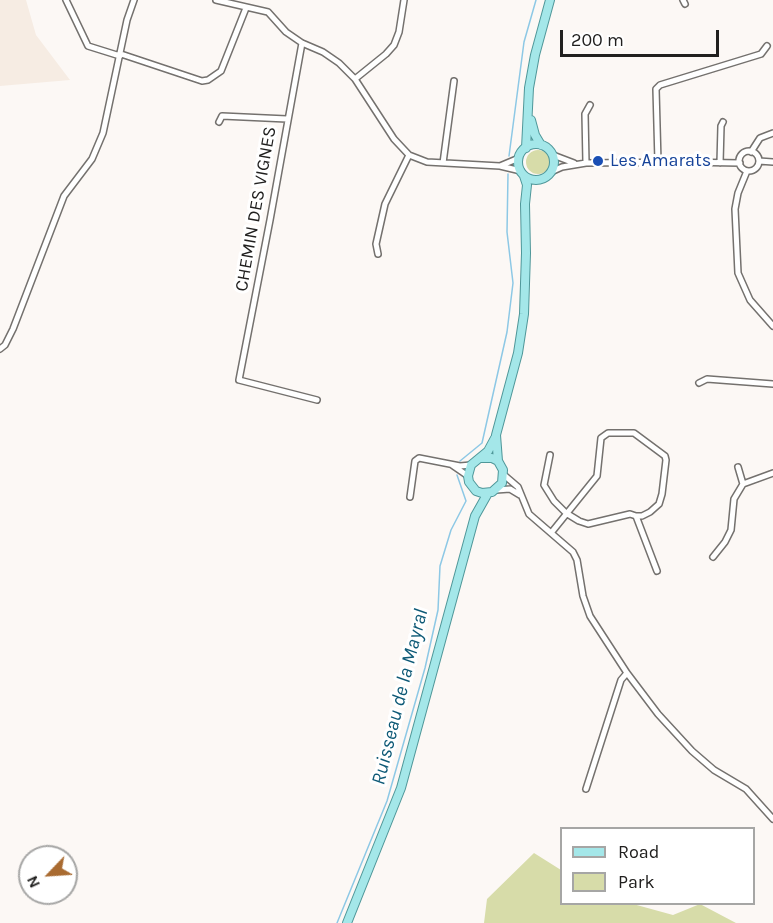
<!DOCTYPE html>
<html>
<head>
<meta charset="utf-8">
<style>
  body { margin:0 }
  #map { position:relative; width:773px; height:923px; overflow:hidden; background:#fcf8f5; font-family:Karla,sans-serif }
  canvas { display:block }
  .legend { position:absolute; left:560px; top:827px; width:195px; height:78px; box-sizing:border-box; background:#fff; border:2px solid #a6a6a5; margin:0; padding:8px 10px; list-style:none; font-size:18px; color:#21201f }
  .legend li { display:flex; align-items:center; gap:12px; height:30px }
  .legend b { width:30px; border:2px solid #a6a6a5 }
  .north { position:absolute; left:18px; top:845px; width:60px; height:60px; box-sizing:border-box; background:#fff; border:2px solid #a6a6a5; border-radius:50%; rotate:245deg; font-size:16px; font-weight:700; line-height:24px; text-align:center; color:#21201f }
  .north::after { content:''; display:block; margin:auto; width:21px; height:27px; background:#a96b31; clip-path:polygon(50% 0,100% 100%,50% 72%,0 100%) }
  .scale { position:absolute; left:560px; top:30px; width:159px; height:27px; box-sizing:border-box; border:3px solid #21201f; border-top:0; padding-left:8px; font-size:18px; line-height:21px; white-space:nowrap; color:#21201f; -webkit-text-stroke:4px #fff; paint-order:stroke }
</style>
</head>
<body>
<div id="map">
<canvas width="773" height="923"></canvas>
<ul class="legend">
<li><b style="height:8px;background:#a4e7e9"></b>Road</li>
<li><b style="height:16px;background:#d7dca9"></b>Park</li>
</ul>
<div class="north">N</div>
<div class="scale">200 m</div>
</div>
<script>
const ctx = document.querySelector('canvas').getContext('2d');
ctx.lineJoin = 'round';
function fillPath(path, color) { ctx.fillStyle = color; ctx.fill(path, 'evenodd'); }
const shape = rows => new Path2D(rows.map(r => 'M' + r).join(''));
function trace(path, color, width, dash) { ctx.strokeStyle = color; ctx.lineWidth = width; ctx.lineCap = dash ? 'butt' : 'round'; ctx.setLineDash(dash || []); ctx.stroke(path); }
function drawText(font, color, halo, rows, align = 'center') {
  ctx.font = font + ' Karla,sans-serif'; ctx.lineWidth = 6; ctx.setLineDash([]); ctx.textBaseline = 'middle'; ctx.strokeStyle = halo; ctx.fillStyle = color; for (const [text, x, y, turn = 0] of rows) {
    ctx.save(); ctx.translate(x, y); ctx.rotate((+turn || 0) * Math.PI / 180); ctx.textAlign = isNaN(turn) ? turn : align; if (halo) ctx.strokeText(text, 0, 0); ctx.fillText(text, 0, 0); ctx.restore();
  }
}
const built = shape([
  [0,0,26,0,36,35,70,80,0,86]
]);
const green = shape([
  '526 162a12 12 0 1 1 24 0a12 12 0 1 1-24 0Z',
  [534,853,561,870,562,904,633,904,673,915,700,904,736,923,484,923,487,899]
]);
const stream = shape([
  [509,156,524,42,536,0],
  [460,461,482,443,507,332,513,283,507,232,508,174],
  [337,923,387,801,425,668,438,610,440,566,451,530,466,501,457,475]
]);
const minor = shape([
  [66,0,88,46,120,56],
  [216,0,268,12,286,32,302,43,323,52,339,63,355,79,394,139,409,155,427,162,500,166],
  [683,0,685,4],
  [302,43,270,220,239,380,317,400],
  [121,54,202,81,208,80,221,71,246,8],
  [355,79,386,54,394,45,399,32,404,0],
  [219,122,222,116,287,119],
  '739 161a10 10 0 1 1 20 0a10 10 0 1 1-20 0Z',
  [751,152,760,138,773,133],
  [553,155,574,163],
  [519,158,500,166,521,171],
  [759,161,773,162],
  [658,162,656,89,660,85,761,54,767,46],
  [443,163,454,81],
  [586,163,585,114,590,105],
  [720,163,721,126,723,122],
  [553,171,562,167,586,163,682,162,740,163],
  [747,171,738,193,735,209,738,273,750,300,773,326],
  [378,254,376,244,385,204,409,155],
  [0,349,5,345,13,329,64,196,92,159,103,133,127,20,134,0],
  [699,383,707,379,773,384],
  [550,455,544,485,554,501,566,513,579,521,588,524,630,514,636,516,657,571],
  [452,465,468,476],
  [738,467,743,484],
  [504,475,518,487,529,514,573,552,577,560,583,596,590,616,627,673,658,714,692,751,714,770,746,789,773,819],
  [496,490,510,489,520,495],
  [410,497,415,461,419,458,460,466,471,465],
  [551,533,597,476,601,438,608,433,634,433,665,456,666,460,662,494,659,504,650,512,642,516,636,516],
  [713,557,725,542,731,530,734,499,743,484,773,473],
  [586,789,621,680,627,673]
]);
const primary = shape([
  [531,120,535,135,541,145],
  '518 162a18 18 0 1 1 36 0a18 18 0 1 1-36 0Z',
  [526,148,529,88,535,55,550,0],
  [481,458,492,458,498,461,503,470,502,483,492,492,482,493,476,491,469,482,468,476,471,465,488,451,495,438],
  [498,461,496,435,518,353,524,314,526,253,525,204,527,185,524,176],
  [347,923,401,788,475,516,488,493]
]);
const markers = [
  [598,161,6,"#1a4fb4"]
];
const transitNames = [
  ["Les Amarats",610,161]
];
const streetNames = [
  ["CHEMIN DES VIGNES",256,209,-80]
];
const waterNames = [
  ["Ruisseau de la Mayral",400,697,-76]
];
fillPath(built, '#f6ece3');
fillPath(green, '#d7dca9');
trace(stream, '#8dc8e5', 1.5);
trace(minor, '#74716e', 8);
trace(primary, '#4f9799', 10);
trace(minor, '#fff', 5);
trace(primary, '#a4e7e9', 8);
for (const [x, y, r, color] of markers) { const dot = new Path2D(); dot.arc(x, y, r, 0, 2 * Math.PI); ctx.fillStyle = color; ctx.fill(dot); trace(dot, '#fff', 2); }
drawText('18px', '#164399', '#fff', transitNames, 'left');
drawText('18px', '#21201f', '#fff', streetNames);
drawText('italic 20px', '#0d5976', '#fff', waterNames);
</script>
</body>
</html>
